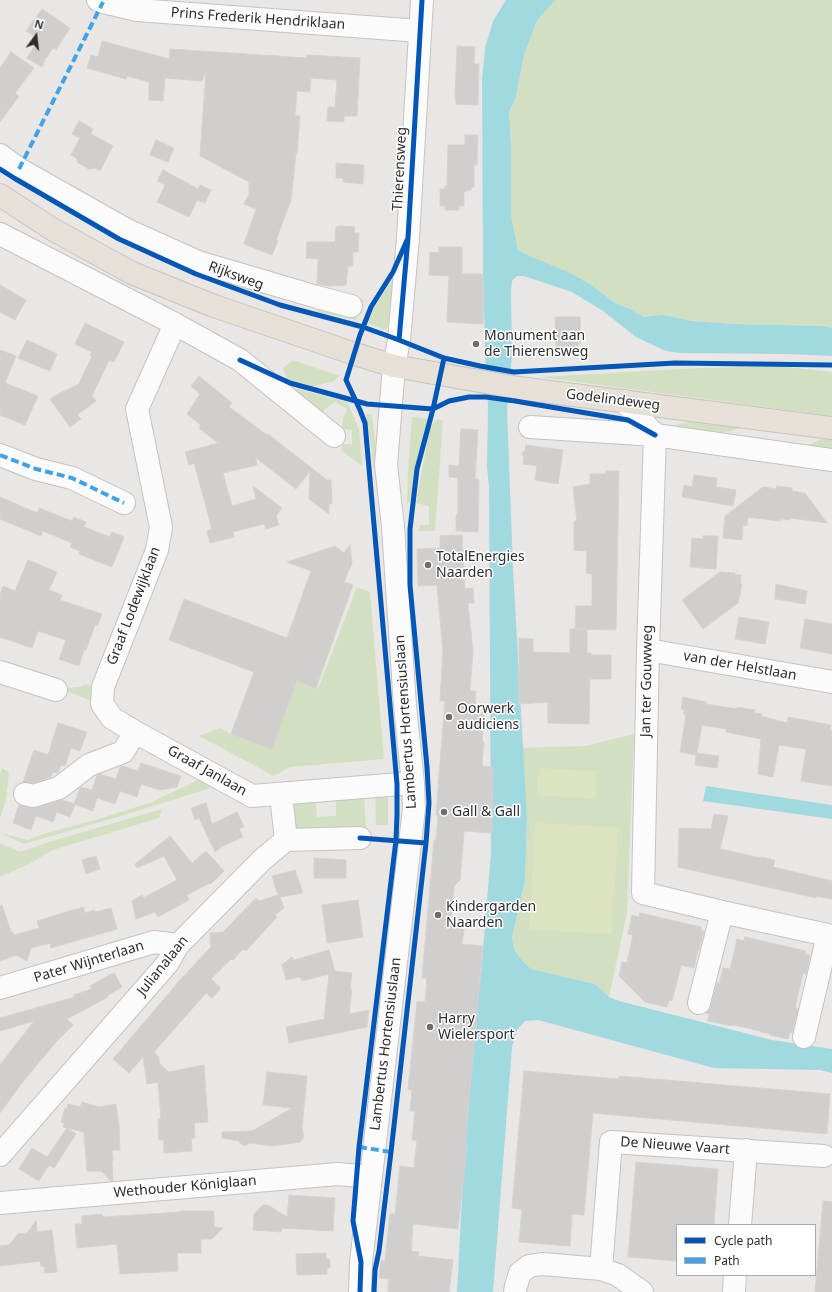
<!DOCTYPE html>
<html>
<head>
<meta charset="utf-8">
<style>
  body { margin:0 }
  #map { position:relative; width:832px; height:1292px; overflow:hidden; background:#e9e6e4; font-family:"Noto Sans",sans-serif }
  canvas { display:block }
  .legend { position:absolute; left:676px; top:1224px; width:140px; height:52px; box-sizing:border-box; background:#fff; border:1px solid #ababab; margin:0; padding:5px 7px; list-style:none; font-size:12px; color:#2d2d2d }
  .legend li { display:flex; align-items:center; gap:8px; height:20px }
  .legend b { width:20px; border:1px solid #ababab }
  .north { position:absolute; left:16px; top:16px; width:40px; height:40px; -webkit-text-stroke:3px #fff; paint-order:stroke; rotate:15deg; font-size:11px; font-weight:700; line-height:16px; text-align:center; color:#2d2d2d }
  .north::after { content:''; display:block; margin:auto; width:14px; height:18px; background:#2d2d2d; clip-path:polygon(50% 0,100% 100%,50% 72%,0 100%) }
</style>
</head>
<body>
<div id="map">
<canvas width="832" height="1292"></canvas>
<ul class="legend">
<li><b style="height:5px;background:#0057b8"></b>Cycle path</li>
<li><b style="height:5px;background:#3ea3eb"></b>Path</li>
</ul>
<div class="north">N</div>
</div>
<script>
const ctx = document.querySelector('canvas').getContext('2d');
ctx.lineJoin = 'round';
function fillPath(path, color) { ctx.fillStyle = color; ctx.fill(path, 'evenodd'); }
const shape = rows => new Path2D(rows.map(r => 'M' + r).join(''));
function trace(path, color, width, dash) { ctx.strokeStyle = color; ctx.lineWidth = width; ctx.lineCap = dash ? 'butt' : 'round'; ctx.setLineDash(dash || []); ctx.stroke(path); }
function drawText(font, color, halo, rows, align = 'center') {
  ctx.font = font + ' "Noto Sans",sans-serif'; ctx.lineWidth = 3; ctx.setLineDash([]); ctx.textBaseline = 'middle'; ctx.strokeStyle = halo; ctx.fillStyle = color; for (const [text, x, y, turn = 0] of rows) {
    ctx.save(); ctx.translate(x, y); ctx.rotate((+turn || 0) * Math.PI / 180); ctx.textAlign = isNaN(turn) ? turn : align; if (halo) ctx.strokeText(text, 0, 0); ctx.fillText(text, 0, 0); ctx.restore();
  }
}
const green = shape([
  [555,0,832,0,832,328,824,326,733,324,693,321,665,316,644,317,630,309,615,303,591,285,518,250,511,215,511,144,509,112,516,97,524,55,537,21],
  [392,281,394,281,392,306,387,328,384,330,370,324,368,322,376,304],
  [359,299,364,301,356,320,317,312,319,306],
  [293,360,340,376,332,382,313,386,286,379,283,368],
  [756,367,787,367,832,372,832,416,540,377,700,368],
  [286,386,347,402,359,429,362,466,341,450,343,444,352,444,352,430,342,429,343,419,347,409,335,402,325,409,319,417],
  [366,414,372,415,378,464,373,468,371,445],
  [412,417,429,419,415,472,410,501,407,504,408,471],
  [437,419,443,421,435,531,419,531,420,525,429,525,429,506,416,503,430,428],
  [688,422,724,426,741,428,722,433,671,426],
  [824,438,832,439,832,451,804,447],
  [357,587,370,592,384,759,290,767,274,776,199,736,220,728,231,734,272,749,297,681,318,689],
  [86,684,96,688,96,703,66,691,66,688,79,687],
  [634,734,627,913,609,997,595,984,531,969,521,959,514,949,512,938,525,880,527,818,521,748,585,746],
  [2,768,9,772,6,800,0,818,0,775],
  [200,779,211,788,121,816,24,844,0,833,28,840,40,835,102,818,152,802],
  [388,792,388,825,376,825,375,794],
  [364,795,366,829,299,831,291,824,292,807,299,798,315,797,317,817,336,816,336,797],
  [162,809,159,818,53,850,29,864,0,877,0,843,20,852,49,842]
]);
const pitch = shape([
  [538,768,598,771,596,799,537,795],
  [535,823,618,827,612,934,529,930]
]);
const water = shape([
  [506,0,555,0,537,21,524,55,516,97,509,112,511,144,511,215,518,250,530,256,570,273,591,285,615,303,630,309,644,317,663,315,693,321,733,324,824,326,832,328,832,356,788,354,681,353,666,351,636,337,603,311,572,292,524,276,517,276,512,281,511,292,512,356,507,410,513,568,527,818,525,880,512,938,514,949,521,959,531,969,595,984,609,997,619,1001,772,1040,832,1049,832,1073,820,1070,714,1068,538,1020,525,1021,517,1030,512,1047,493,1292,457,1292,471,1032,481,973,491,853,489,487,487,467,488,407,485,351,483,269,482,79,485,48,493,21],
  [706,786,832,805,832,819,703,801]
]);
const building = shape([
  [42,9,70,28,56,50,53,48,47,57,46,57,42,67,27,58,39,39,26,31,42,9],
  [102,41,169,59,170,49,307,58,307,55,360,58,357,116,344,116,344,122,327,121,328,107,335,107,337,80,311,78,310,92,297,91,295,116,300,116,297,153,296,153,291,200,276,240,278,241,272,255,244,244,256,209,244,204,249,194,249,182,200,156,206,71,202,81,165,78,163,101,149,100,149,82,127,76,126,79,87,68,91,55,98,57,102,41],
  [457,46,475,47,474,64,479,64,478,105,456,104,456,99,455,99,457,46],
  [11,52,34,68,15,93,19,96,0,122,0,68,11,52],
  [79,121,93,129,91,134,113,146,100,171,95,168,88,169,86,167,78,163,76,158,71,155,80,138,72,134,79,121],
  [465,135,478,135,477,165,474,165,474,187,471,187,471,190,464,192,464,206,459,206,459,210,445,210,445,206,440,206,440,189,445,189,445,186,447,186,448,145,465,145,465,135],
  [156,140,174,148,168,162,150,155,156,140],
  [336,163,364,165,363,184,343,182,343,178,336,178,336,163],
  [163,170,198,189,200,185,211,190,205,203,197,200,189,217,157,202,165,185,157,181,163,170],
  [340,226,355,227,354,233,359,233,358,252,353,252,353,266,348,266,346,285,330,286,317,284,318,259,306,258,307,242,335,242,336,227,340,226],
  [439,247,462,247,462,274,482,274,483,283,484,283,483,324,447,322,449,276,429,275,430,252,439,253,439,247],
  [0,285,26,300,15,320,0,312,0,285],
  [555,317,580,317,581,341,576,349,556,349,555,317],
  [85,323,124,342,114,362,109,360,92,396,96,401,77,415,81,419,70,427,50,399,58,394,79,384,92,356,90,355,92,352,75,344,85,323],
  [27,340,57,354,50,371,18,358,27,340],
  [0,350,16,356,5,383,38,396,25,425,0,415,0,350],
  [199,376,232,403,229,407,267,435,268,434,327,480,331,480,332,504,329,504,329,514,309,499,310,471,296,489,255,457,257,465,223,473,232,506,256,499,253,486,282,508,276,516,279,525,266,529,264,524,233,532,234,537,210,543,207,531,212,529,194,463,189,465,185,452,218,443,199,428,201,425,187,414,200,394,191,386,199,376],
  [461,429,478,430,475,479,479,480,478,532,456,531,456,515,458,514,458,478,449,477,449,465,459,466,461,429],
  [526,445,563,450,558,484,535,480,537,466,523,464,524,458,522,453,525,451,526,445],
  [606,471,619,471,616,630,575,629,576,606,592,606,592,574,586,573,587,551,574,550,574,521,577,521,573,487,590,484,590,474,606,474,606,471],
  [694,475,717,478,716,487,736,490,733,506,682,497,684,485,692,487,694,475],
  [777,486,792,488,792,491,805,493,827,523,790,518,790,520,780,519,780,521,748,517,747,526,743,525,742,540,723,538,725,516,763,487,776,489,777,486],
  [0,497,37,513,39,508,72,521,74,517,86,522,84,527,110,537,112,532,124,537,112,567,79,554,80,551,70,547,72,543,43,531,41,536,0,519,0,497],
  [462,535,465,589,473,588,474,603,468,603,473,651,470,691,476,691,475,712,484,712,482,742,484,742,482,763,482,766,493,767,492,833,464,831,460,880,454,886,451,918,456,919,455,928,464,929,462,944,483,946,465,1144,467,1144,458,1229,413,1224,411,1251,419,1252,418,1256,453,1260,449,1292,388,1292,389,1279,379,1278,381,1260,385,1261,390,1214,395,1214,400,1166,414,1168,417,1140,412,1140,415,1111,410,1111,412,1090,408,1089,417,1002,425,1002,427,978,422,978,434,840,436,840,438,815,436,815,437,801,445,701,440,701,443,652,437,585,418,586,417,549,440,548,440,536,462,535],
  [703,536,718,536,716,569,690,567,692,538,703,539,703,536],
  [350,545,352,563,344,582,353,585,316,688,297,681,272,749,231,734,254,672,169,640,184,599,287,638,311,571,287,562,335,546,344,553,350,545],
  [28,560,57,572,49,590,62,595,60,600,102,614,98,625,95,625,86,650,84,650,79,666,59,659,66,640,38,631,32,648,0,637,0,595,3,586,15,591,28,560],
  [720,572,735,573,735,575,741,575,740,584,742,584,738,603,703,629,682,600,720,572],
  [776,584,807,591,805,604,775,599,776,584],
  [739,617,769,622,765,644,735,639,739,617],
  [805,619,832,624,832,654,800,648,805,619],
  [570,629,587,629,587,653,591,653,591,655,611,655,611,679,590,679,589,724,548,723,548,702,519,704,519,638,533,639,533,652,570,653,570,629],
  [683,697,706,702,706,704,737,709,737,707,755,710,754,713,762,714,761,716,787,723,788,717,831,725,830,730,832,730,832,786,801,781,806,749,779,745,773,777,758,774,761,739,726,732,726,729,702,725,697,753,719,756,717,768,695,765,696,755,680,752,686,715,684,715,684,710,681,709,683,697],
  [58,723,87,732,80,751,71,748,65,766,61,765,58,773,53,772,51,777,33,783,23,782,34,750,48,755,58,723],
  [141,763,181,776,177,787,160,790,141,784,137,797,120,791,115,804,97,798,93,811,74,804,80,788,81,787,92,790,97,775,100,774,116,779,120,767,122,766,138,771,141,763],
  [62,800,75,804,70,817,57,812,53,822,36,816,31,830,13,823,19,805,30,808,36,808,62,800],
  [206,803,212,824,237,812,244,827,239,829,243,837,221,847,215,852,199,818,195,820,191,808,206,803],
  [714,814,728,816,720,849,761,858,761,857,775,860,773,867,832,881,832,899,816,896,816,898,678,867,679,828,711,829,714,814],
  [170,836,192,863,206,851,224,871,211,884,210,883,187,895,189,900,158,917,155,912,136,919,132,901,142,895,143,898,177,880,164,856,137,868,135,864,170,836],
  [96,856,100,869,86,874,82,860,96,856],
  [314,858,346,860,346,878,314,878,314,858],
  [295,870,303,893,280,897,284,908,275,915,277,917,246,951,243,949,233,960,231,959,211,979,221,988,212,998,206,993,154,1052,159,1057,159,1063,169,1072,204,1065,208,1122,194,1123,195,1138,191,1138,192,1151,164,1153,164,1140,159,1140,158,1119,161,1119,158,1082,147,1084,143,1057,129,1073,113,1059,180,980,211,947,210,933,223,932,256,898,259,901,278,895,272,876,295,870],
  [358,900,363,937,327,943,322,905,358,900],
  [2,905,11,932,12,931,14,935,39,928,37,921,83,907,85,913,94,910,95,912,111,908,117,929,51,948,50,943,31,948,27,961,16,955,0,961,0,906,2,905],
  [640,913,701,927,701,931,704,931,699,950,698,950,694,968,681,965,672,1001,669,1000,667,1007,645,1002,619,976,622,962,627,963,633,935,628,934,632,915,639,917,640,913],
  [745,937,806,951,805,954,810,955,806,974,803,973,795,1008,798,1009,792,1033,790,1032,788,1039,770,1035,770,1034,748,1028,733,1025,733,1026,708,1021,709,1014,706,1013,711,1006,717,983,719,984,723,968,730,969,737,939,744,941,745,937],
  [329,950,335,971,352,973,350,989,352,989,349,1014,369,1010,367,1027,289,1043,286,1027,324,1019,329,974,302,981,300,977,286,980,282,965,292,957,294,960,329,950],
  [114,973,122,987,107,996,108,997,67,1019,73,1025,56,1042,22,1083,0,1113,0,1065,34,1021,0,1031,0,1018,75,997,74,995,92,989,90,986,111,974,114,973],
  [524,1071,619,1079,619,1076,830,1094,827,1134,593,1113,584,1215,572,1214,570,1246,519,1242,522,1209,512,1208,524,1071],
  [267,1072,307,1076,302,1128,304,1137,300,1142,272,1146,250,1143,244,1146,238,1141,222,1138,222,1132,252,1131,292,1108,263,1105,267,1072],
  [82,1102,99,1107,116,1104,119,1125,120,1150,112,1150,113,1161,112,1161,113,1181,111,1181,101,1171,87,1171,84,1132,67,1128,76,1134,54,1168,49,1165,39,1181,19,1169,32,1148,47,1157,67,1128,63,1127,64,1123,61,1122,65,1108,67,1109,68,1104,80,1107,82,1102],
  [636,1162,718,1169,714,1225,677,1225,677,1261,628,1257,636,1162],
  [289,1195,335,1198,333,1231,282,1228,281,1232,253,1230,254,1214,263,1205,268,1205,287,1217,289,1195],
  [823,1201,832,1202,832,1292,815,1292,823,1201],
  [181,1211,214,1211,214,1227,223,1228,212,1239,201,1239,201,1253,177,1253,178,1271,120,1274,117,1244,77,1248,75,1224,82,1224,82,1216,102,1214,103,1217,181,1212,181,1211],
  [36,1221,37,1232,52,1230,57,1272,45,1273,44,1266,41,1267,40,1261,0,1266,0,1246,9,1245,18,1234,27,1233,36,1221],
  [326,1253,326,1258,330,1260,330,1267,327,1269,327,1274,297,1275,296,1254,326,1253]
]);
const minor = shape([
  [98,0,103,2,137,10,420,31],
  [0,155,19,169,127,230,198,262,317,297,351,306],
  [0,234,175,324,240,360,334,436],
  [175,324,137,409,161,527,157,550,103,687,102,704,112,718,135,732,252,796,413,783],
  [624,401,655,435,648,650,643,893,722,912,832,936],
  [530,427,655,435,832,460],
  [0,455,36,469,72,478,124,503],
  [648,650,832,682],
  [0,672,56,690],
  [25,794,33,796,59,788,89,765,123,752,135,732],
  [281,795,286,840],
  [0,988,154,942,178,945],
  [699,1003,722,912],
  [804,1037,828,935],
  [0,1155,167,964,178,945,263,859,286,840,360,838],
  [0,1203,338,1174,371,1177],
  [740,1225,746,1150],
  [601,1269,611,1142,824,1156],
  [360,1292,361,1262,414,809,413,783,405,706,393,527,386,465,394,366,399,340,408,238,422,0],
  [515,1292,516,1286,520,1273,529,1266,542,1264,601,1269,618,1275,642,1292],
  [734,1292,735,1275]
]);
const major = shape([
  [0,195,52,229,132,273,214,306,355,354,394,366,519,388,832,428]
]);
const quiet = shape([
  [19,169,103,2],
  [0,455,36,469,72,478,124,503],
  [359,1147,391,1152]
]);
const cycleway = shape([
  [0,169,14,178,119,239,196,274,280,305,363,327,399,340,444,358,480,366,514,372,675,363,832,365],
  [399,340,408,238,422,0],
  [240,360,290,383,367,404,433,409,449,401,469,397,486,397,515,401,628,420,655,435],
  [360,838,426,843],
  [360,1292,361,1262,353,1221,359,1147,396,840,397,815,397,784,365,423,360,410,346,380,360,335,371,307,393,272,408,238],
  [374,1292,375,1270,379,1251,391,1152,426,843,429,803,427,767,410,585,410,529,417,469,433,409,444,358]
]);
const markers = [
  [476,344,4,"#6f6e6d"],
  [428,565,4,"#6f6e6d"],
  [449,717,4,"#6f6e6d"],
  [444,812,4,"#6f6e6d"],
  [438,915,4,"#6f6e6d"],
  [430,1027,4,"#6f6e6d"]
];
const streetNames = [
  ["Prins Frederik Hendriklaan",258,19,4],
  ["Thierensweg",400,169,-87],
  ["Rijksweg",236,276,20],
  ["Godelindeweg",613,400,7],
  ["Graaf Lodewijklaan",134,606,-69],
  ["van der Helstlaan",740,666,10],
  ["Jan ter Gouwweg",647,681,-89],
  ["Lambertus Hortensiuslaan",406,722,-94],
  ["Graaf Janlaan",207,771,29],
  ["Pater Wijnterlaan",89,962,-17],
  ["Julianalaan",163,966,-51],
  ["Lambertus Hortensiuslaan",386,1044,-83],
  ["De Nieuwe Vaart",675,1146,4],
  ["Wethouder Königlaan",185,1187,-5]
];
const poiNames = [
  ["Monument aan",484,336],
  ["de Thierensweg",484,352],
  ["TotalEnergies",436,557],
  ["Naarden",436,573],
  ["Oorwerk",457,709],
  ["audiciens",457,725],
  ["Gall & Gall",452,812],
  ["Kindergarden",446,907],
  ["Naarden",446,923],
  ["Harry",438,1019],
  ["Wielersport",438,1035]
];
fillPath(green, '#d2e0c1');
fillPath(pitch, '#dbe3c0');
fillPath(water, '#a1d9e1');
fillPath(building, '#d1cfcd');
trace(building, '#d5d2d0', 1);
trace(minor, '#c4c3c4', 24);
trace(major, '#c5c4c3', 24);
trace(minor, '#fcfbfb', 22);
trace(major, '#e6e0d7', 22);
trace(quiet, '#3ea3eb', 4, [8, 4]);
trace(cycleway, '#0057b8', 5);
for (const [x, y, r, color] of markers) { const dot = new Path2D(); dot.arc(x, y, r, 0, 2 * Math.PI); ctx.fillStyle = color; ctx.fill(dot); trace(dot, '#fff', 1.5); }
drawText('14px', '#2d2d2d', '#fff', streetNames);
drawText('14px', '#2d2d2d', '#fff', poiNames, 'left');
</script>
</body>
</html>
